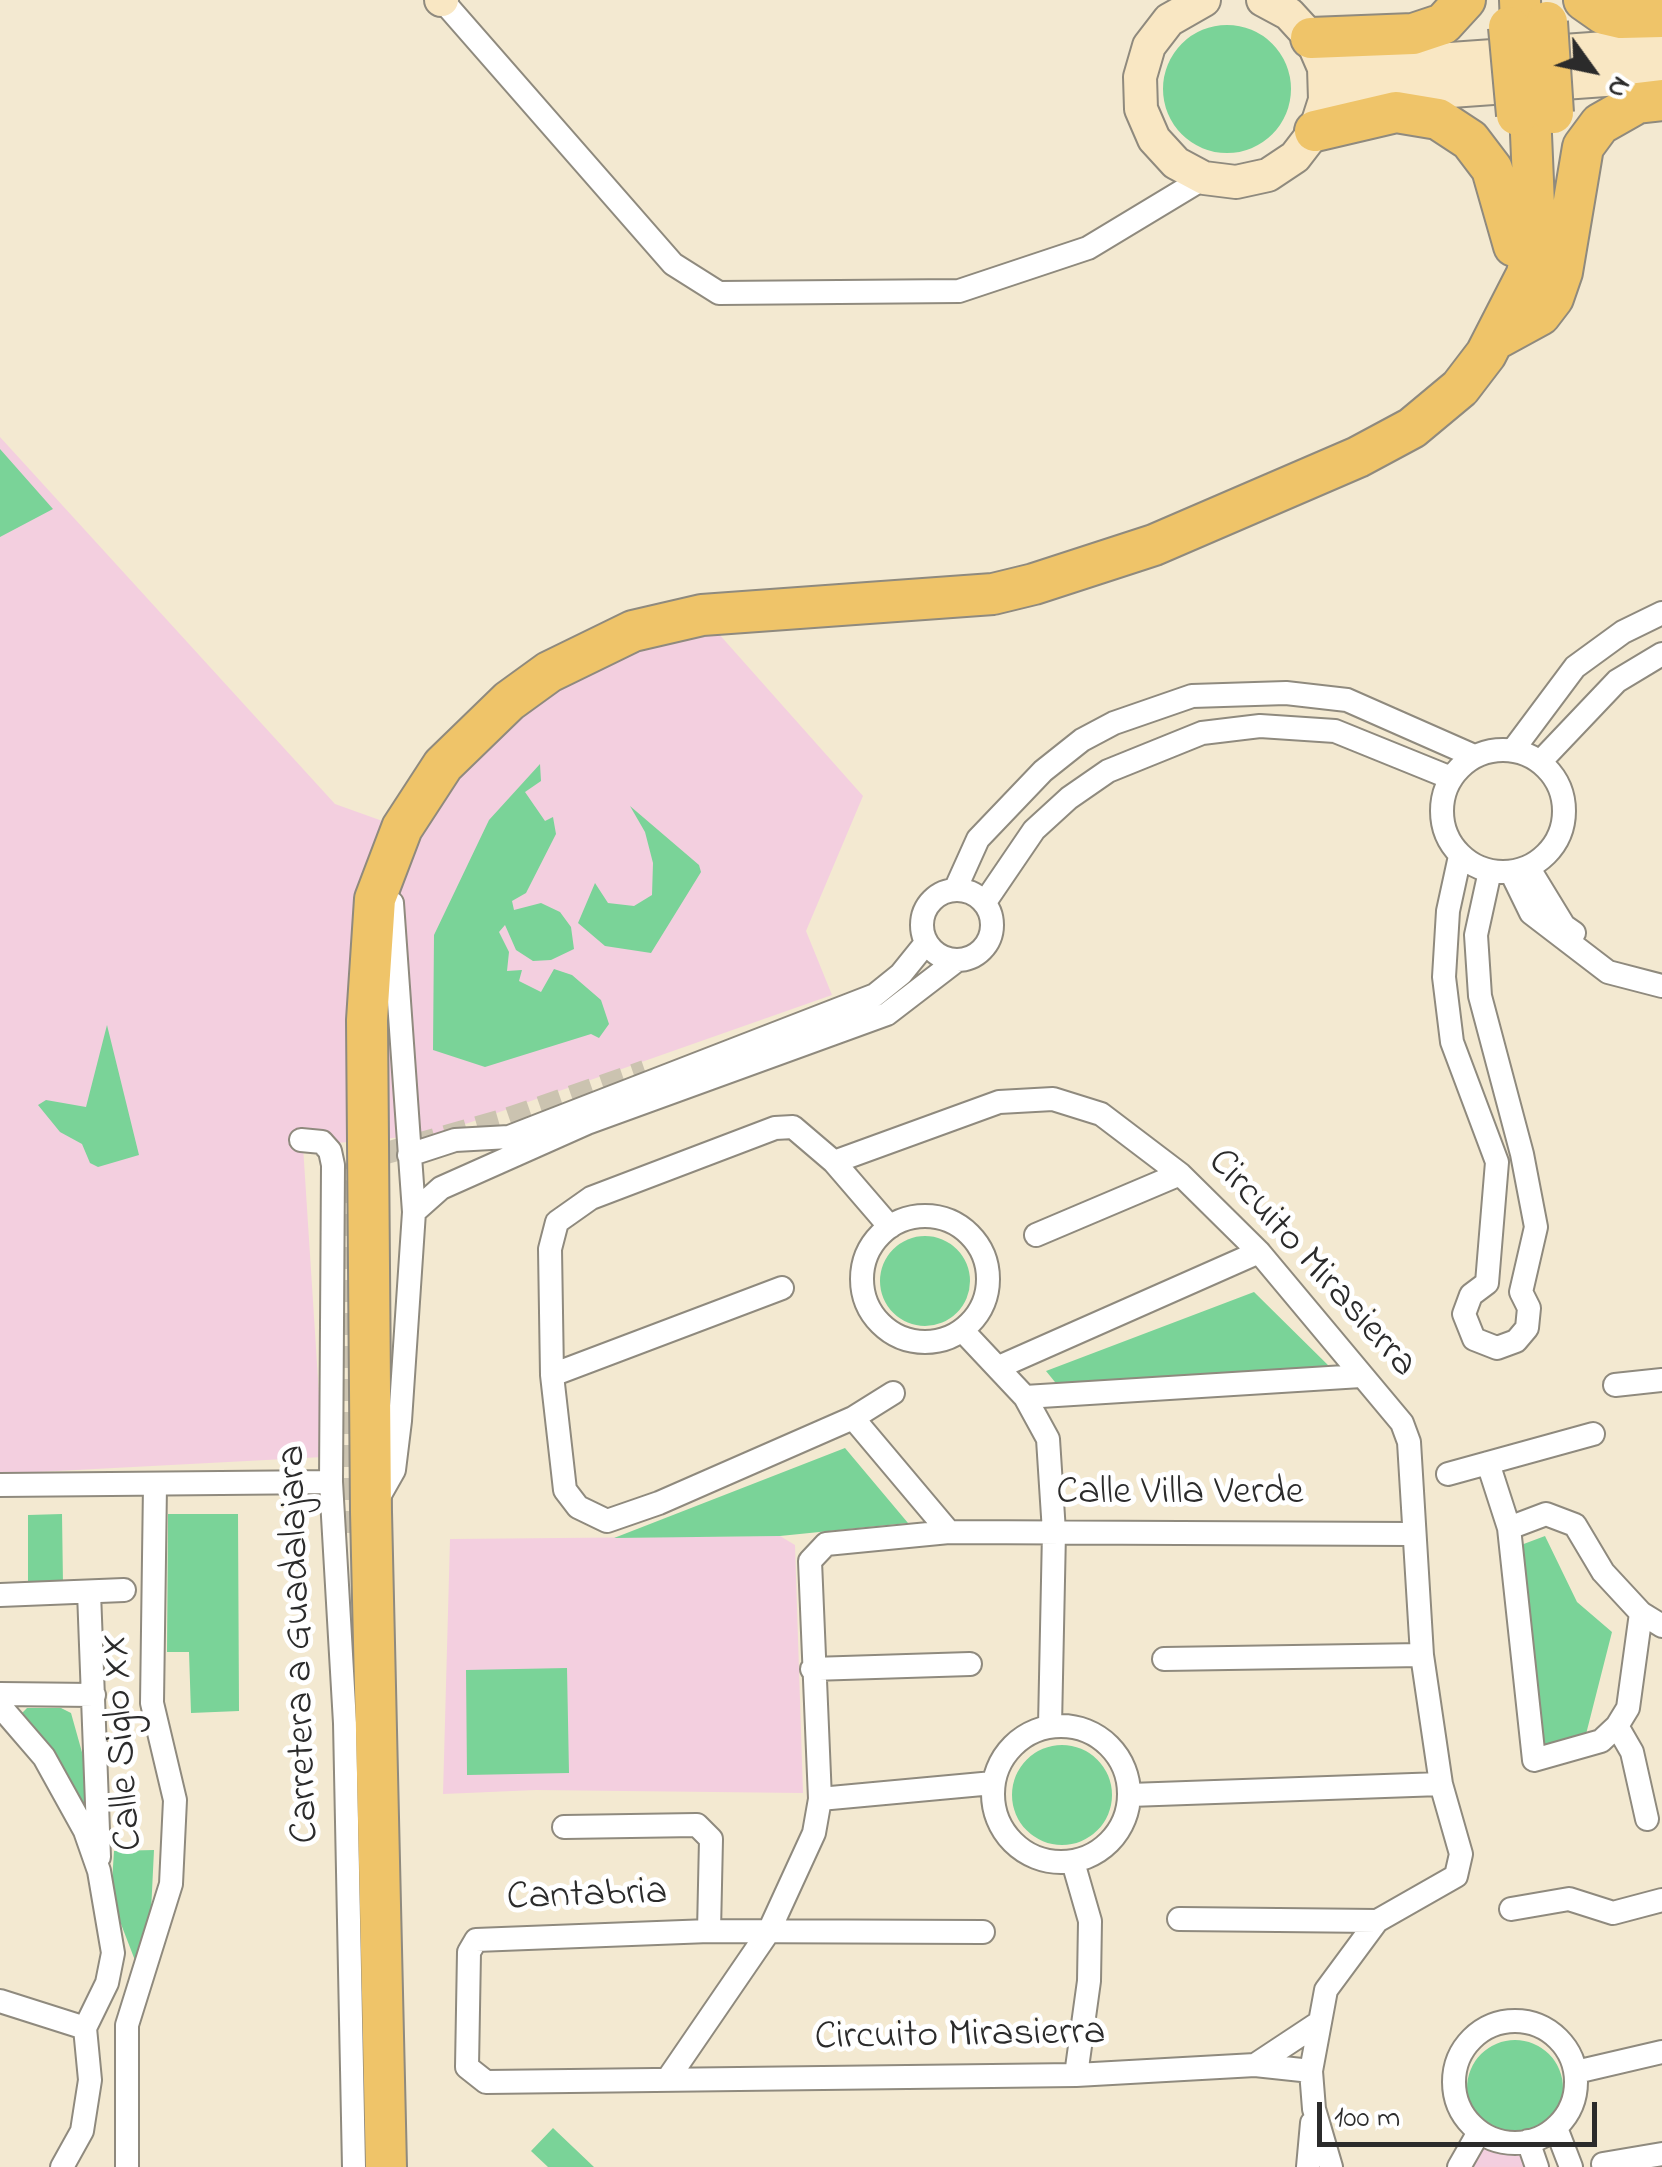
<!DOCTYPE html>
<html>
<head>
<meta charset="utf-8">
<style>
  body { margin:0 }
  #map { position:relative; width:1662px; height:2167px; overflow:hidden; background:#f3e9d1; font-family:"Indie Flower",sans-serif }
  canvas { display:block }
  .north { position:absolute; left:1542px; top:20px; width:100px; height:100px; -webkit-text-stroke:8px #fff; paint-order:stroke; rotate:123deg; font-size:28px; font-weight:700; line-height:40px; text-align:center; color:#2b2b2b }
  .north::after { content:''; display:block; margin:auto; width:35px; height:45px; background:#2b2b2b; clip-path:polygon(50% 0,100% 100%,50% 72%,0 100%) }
  .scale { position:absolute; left:1317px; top:2102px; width:280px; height:45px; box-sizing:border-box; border:5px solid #2b2b2b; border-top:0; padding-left:12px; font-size:30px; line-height:35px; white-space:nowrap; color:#2b2b2b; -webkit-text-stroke:8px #fff; paint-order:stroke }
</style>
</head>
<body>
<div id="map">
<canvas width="1662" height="2167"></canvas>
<div class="north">N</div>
<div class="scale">100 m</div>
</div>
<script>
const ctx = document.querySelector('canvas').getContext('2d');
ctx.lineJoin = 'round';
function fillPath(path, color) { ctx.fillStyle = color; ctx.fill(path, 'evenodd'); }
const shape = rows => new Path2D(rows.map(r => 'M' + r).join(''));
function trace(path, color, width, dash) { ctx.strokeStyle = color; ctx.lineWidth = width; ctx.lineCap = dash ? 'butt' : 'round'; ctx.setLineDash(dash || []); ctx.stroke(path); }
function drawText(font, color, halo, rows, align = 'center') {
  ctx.font = font + ' "Indie Flower",sans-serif'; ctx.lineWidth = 10; ctx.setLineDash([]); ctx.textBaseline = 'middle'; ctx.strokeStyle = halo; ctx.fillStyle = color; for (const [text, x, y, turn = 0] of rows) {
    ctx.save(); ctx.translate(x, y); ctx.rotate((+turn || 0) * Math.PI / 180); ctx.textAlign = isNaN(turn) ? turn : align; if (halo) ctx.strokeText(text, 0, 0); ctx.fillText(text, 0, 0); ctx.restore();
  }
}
const built = shape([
  [0,437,335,804,402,828,509,701,702,615,863,796,806,931,832,995,437,1134,303,1146,323,1457,0,1474],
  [780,1536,795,1545,803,1793,536,1790,443,1794,450,1539],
  [1481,2134,1519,2144,1536,2167,1462,2167]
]);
const green = shape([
  '1163 89a64 64 0 1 1 128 0a64 64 0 1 1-128 0Z',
  [0,449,53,509,0,537],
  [540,764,541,781,525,792,545,821,553,817,556,834,526,893,512,901,514,910,541,903,560,912,571,927,574,949,551,960,533,961,516,950,505,925,499,932,509,952,507,971,522,970,519,981,541,992,554,969,572,975,601,1000,609,1024,599,1038,591,1034,485,1067,433,1050,434,935,489,820],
  [630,806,699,865,701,872,651,953,605,946,578,923,595,883,608,903,634,906,652,895,653,863,645,832],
  [107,1025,139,1155,98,1167,90,1163,82,1144,60,1132,38,1105,46,1100,86,1107],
  '880 1281a45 45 0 1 1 90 0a45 45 0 1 1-90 0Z',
  [1254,1292,1334,1371,1059,1387,1046,1371],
  [845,1448,908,1523,780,1536,614,1538],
  [62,1514,63,1585,28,1586,28,1515],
  [168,1514,238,1514,239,1711,191,1713,189,1652,167,1652],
  [1545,1536,1577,1602,1612,1632,1583,1746,1537,1754,1513,1548],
  [567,1668,569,1773,467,1775,466,1670],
  [27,1708,61,1708,71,1713,85,1763,95,1831,20,1715],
  '1012 1795a50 50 0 1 1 100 0a50 50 0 1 1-100 0Z',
  [154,1850,151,1912,136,1963,111,1898,114,1851],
  '1467 2088a48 48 0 1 1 96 0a48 48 0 1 1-96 0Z',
  [553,2128,594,2167,548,2167,531,2151]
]);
const streetTunnel = shape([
  [345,1533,346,1196,354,1171,383,1154,509,1118,645,1071]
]);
const street = shape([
  [442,0,673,264,719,293,959,291,1088,248,1204,178],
  '1442 811a61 61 0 1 1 122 0a61 61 0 1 1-122 0Z',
  [1513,750,1575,667,1623,632,1662,613],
  [1540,762,1617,681,1662,654],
  [1460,856,1448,911,1444,977,1452,1042,1497,1162,1487,1283,1471,1295,1464,1314,1474,1339,1497,1348,1516,1341,1527,1328,1529,1308,1521,1292,1536,1227,1522,1154,1480,996,1476,935,1490,871],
  [1528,867,1564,926,1574,933],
  [1511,872,1531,913,1608,972,1662,986],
  '922 925a35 35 0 1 1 70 0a35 35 0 1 1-70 0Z',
  [955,890,978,839,1043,771,1082,740,1114,723,1192,696,1286,693,1347,700,1474,756],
  [985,902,1034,830,1069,798,1108,771,1202,733,1260,726,1335,731,1451,778],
  [301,1140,322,1142,330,1151,333,1165,331,1482,345,1723,354,2167],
  [409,1155,455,1140,509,1137,875,995,901,974,926,943],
  [834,1162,999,1102,1053,1099,1101,1114,1180,1174,1259,1252,1402,1423,1409,1442,1422,1655,1441,1784,1461,1854,1456,1876,1377,1921,1326,1990,1311,2071,1314,2109,1331,2167],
  [414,1212,441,1188,587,1123,887,1014,956,961],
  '862 1279a63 63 0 1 1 126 0a63 63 0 1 1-126 0Z',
  [890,1227,834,1162,793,1127,775,1128,591,1198,557,1222,550,1249,552,1375,565,1490,578,1507,607,1521,659,1503,853,1418,893,1393],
  [1036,1235,1180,1174],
  [962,1330,1025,1397,1048,1439,1054,1532,1050,1726],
  [999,1367,1259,1252],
  [552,1375,782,1288],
  [1615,1385,1662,1380],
  [1025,1397,1361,1376],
  [853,1418,949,1532],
  [1488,1463,1509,1528,1534,1760,1601,1741,1617,1726,1628,1708,1641,1613],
  [1448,1474,1593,1434],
  [0,1485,331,1482],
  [377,1500,394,1470,400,1421,414,1212,392,903],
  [1509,1528,1546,1514,1575,1525,1603,1572,1641,1613,1662,1626],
  [89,1592,99,1857],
  [0,1595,124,1590],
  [1164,1659,1422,1655],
  [812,1669,970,1664],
  [0,1694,94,1695],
  [0,1706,44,1757,85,1831,99,1871,113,1953,107,1983,85,2028,90,2080,82,2131,62,2167],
  '993 1794a68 68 0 1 1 136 0a68 68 0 1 1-136 0Z',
  [1617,1726,1632,1752,1647,1819],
  [1130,1795,1441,1784],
  [820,1799,993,1783],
  [564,1827,697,1825,711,1839,709,1931],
  [1073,1862,1090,1921,1089,1981,1076,2075],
  [1511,1909,1569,1899,1613,1913,1662,1900],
  [1179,1919,1377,1921],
  [983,1932,709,1931,476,1940,469,1952,467,2067,486,2082,1076,2075,1255,2065,1311,2071],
  [0,2001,85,2028],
  '1454 2082a61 61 0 1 1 122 0a61 61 0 1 1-122 0Z',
  [1255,2065,1317,2024],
  [1576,2072,1662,2052],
  [667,2080,769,1931,814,1833,820,1799,810,1561,826,1544,949,1532,1411,1534],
  [1556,2128,1571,2167],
  [1528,2141,1537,2167],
  [1603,2164,1662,2154],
  [127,2167,127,2025,171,1884,175,1800,152,1703,155,1485],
  [1308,2167,1312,2123],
  [1459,2167,1479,2132]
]);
const secondary = shape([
  [441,0,442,0],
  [1204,0,1169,20,1149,46,1140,77,1141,109,1154,139,1176,163,1204,178,1236,182,1268,175,1295,157,1315,131,1325,100,1324,68,1311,38,1289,14,1263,0],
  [1324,68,1662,44],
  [1325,100,1662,76]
]);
const highway = shape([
  [1520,0,1521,25],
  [1584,0,1604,14,1621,18,1662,17],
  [1311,38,1413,34,1443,24,1465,0],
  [1315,131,1396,112,1438,119,1470,140,1492,169,1514,246],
  [1496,339,1540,315,1553,298,1562,272,1583,147,1600,124,1637,103,1662,100],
  [386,2167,371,1512,367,1020,375,899,402,828,443,765,509,701,549,672,633,631,702,615,993,594,1034,584,1154,545,1358,457,1412,428,1460,388,1486,354,1527,274,1535,228,1530,111]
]);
const highwayBridge = shape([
  [1547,22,1553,113],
  [1509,27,1517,115]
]);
const streetNames = [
  ["Circuito Mirasierra",1310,1265,48],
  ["Calle Villa Verde",1180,1495],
  ["Carretera a Guadalajara",302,1644,-92],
  ["Calle Siglo XX",125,1742,-94],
  ["Cantabria",587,1898,-2],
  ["Circuito Mirasierra",960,2038,-1]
];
fillPath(built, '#f3cfdf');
fillPath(green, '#7ad398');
trace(streetTunnel, '#cbc3b0', 22, [22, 11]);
trace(street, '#8f8a7e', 26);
trace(secondary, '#8f8a7e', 36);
trace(highway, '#8f8a7e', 44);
trace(street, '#fff', 22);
trace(secondary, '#f9e7c3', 32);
trace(highway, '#efc469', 40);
trace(highwayBridge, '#8f8a7e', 44, []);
trace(highwayBridge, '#efc469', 40);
drawText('40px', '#2b2b2b', '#fff', streetNames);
</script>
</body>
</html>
